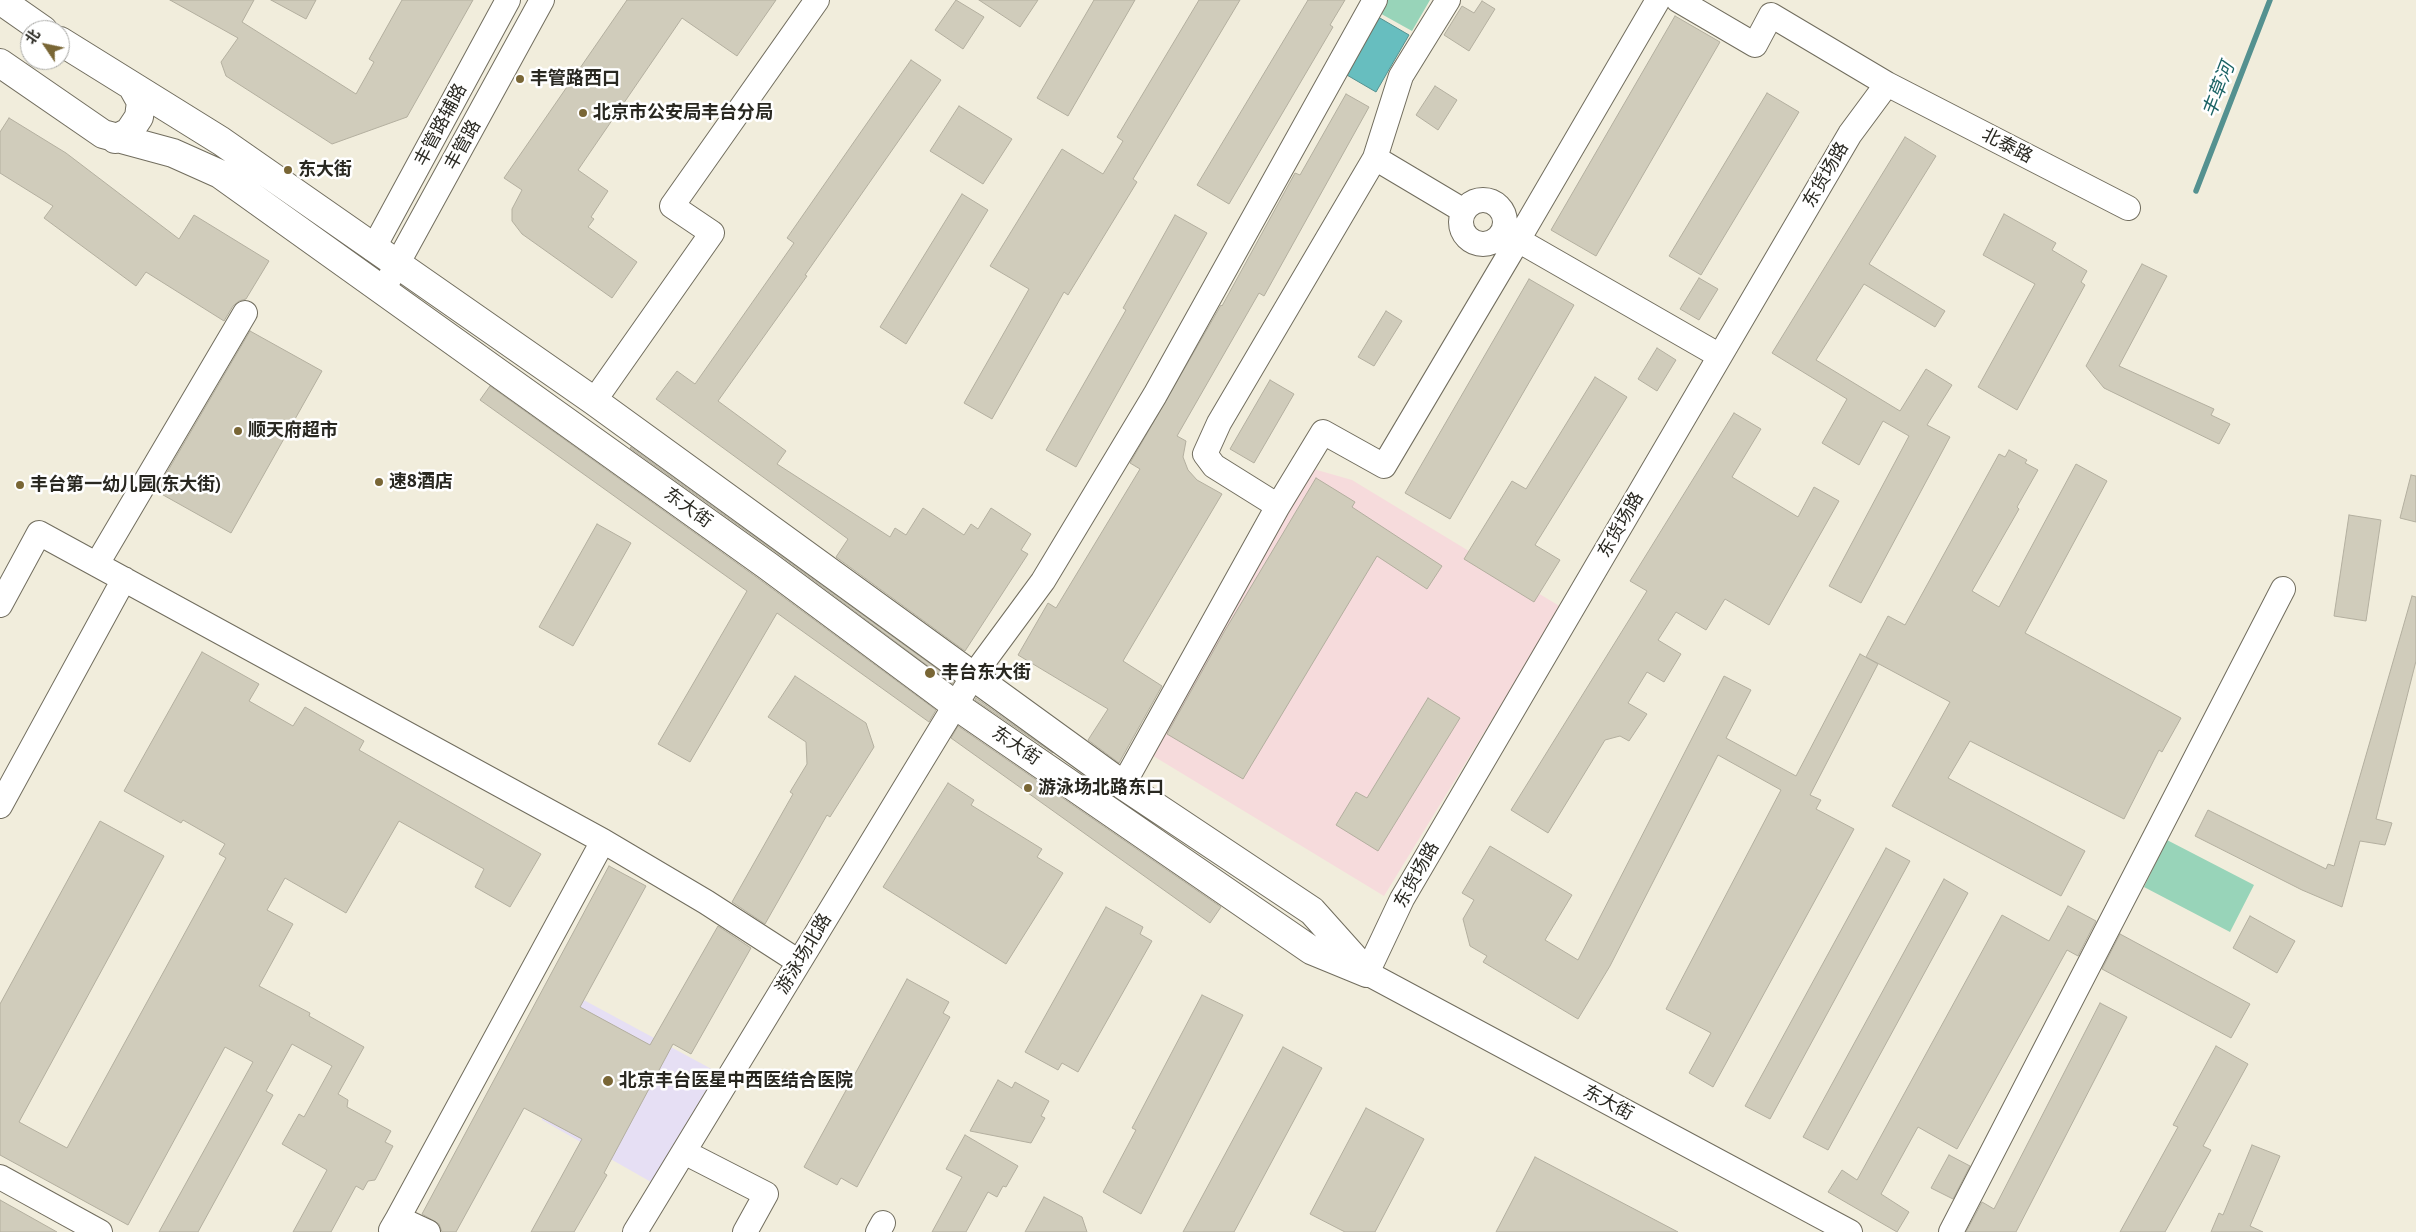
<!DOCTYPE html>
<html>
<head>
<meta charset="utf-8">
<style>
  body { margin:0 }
  #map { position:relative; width:2416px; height:1232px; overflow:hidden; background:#f1eddc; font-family:"Zilla Slab","Noto Sans SC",serif }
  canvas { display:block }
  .north { position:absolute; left:20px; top:20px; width:50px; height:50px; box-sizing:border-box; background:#fff; border:1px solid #a9a9a6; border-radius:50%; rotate:304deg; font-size:14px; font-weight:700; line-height:20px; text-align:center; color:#292821 }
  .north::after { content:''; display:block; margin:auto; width:18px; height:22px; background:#796635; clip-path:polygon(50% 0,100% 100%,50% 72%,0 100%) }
</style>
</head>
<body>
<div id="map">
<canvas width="2416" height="1232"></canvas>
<div class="north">北</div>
</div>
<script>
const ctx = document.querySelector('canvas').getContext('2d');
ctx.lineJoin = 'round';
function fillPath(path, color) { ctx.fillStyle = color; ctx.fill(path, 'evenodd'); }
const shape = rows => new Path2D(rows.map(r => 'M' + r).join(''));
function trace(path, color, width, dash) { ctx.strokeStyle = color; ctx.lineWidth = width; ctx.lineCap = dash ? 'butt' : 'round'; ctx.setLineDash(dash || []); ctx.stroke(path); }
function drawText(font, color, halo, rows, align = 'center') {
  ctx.font = font + ' "Zilla Slab","Noto Sans SC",serif'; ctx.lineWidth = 5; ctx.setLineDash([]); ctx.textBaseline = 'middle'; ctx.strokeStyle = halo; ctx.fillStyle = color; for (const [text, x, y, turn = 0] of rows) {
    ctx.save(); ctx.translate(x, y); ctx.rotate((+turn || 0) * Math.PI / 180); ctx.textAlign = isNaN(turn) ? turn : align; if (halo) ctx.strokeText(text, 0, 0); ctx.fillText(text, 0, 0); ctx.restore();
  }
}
const commercial = shape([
  [1310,468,1352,480,1561,607,1384,896,1150,754]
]);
const medical = shape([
  [556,985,717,1072,651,1182,542,1120]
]);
const green = shape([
  [1382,0,1430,0,1412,31,1376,11],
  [2167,840,2254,885,2230,932,2144,887]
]);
const water = shape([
  [1373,14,1409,35,1376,92,1340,71,1373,14]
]);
const stream = shape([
  [2196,191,2270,0]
]);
const building = shape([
  [170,0,254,0,242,22,356,94,374,62,369,59,402,0,473,0,407,117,332,144,226,76,221,62,238,38,170,0],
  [271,0,316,0,306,19,271,0],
  [627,0,776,0,737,56,682,18,578,170,608,191,591,217,594,219,588,227,637,262,612,298,522,234,512,221,512,209,522,190,504,178,627,0],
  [956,0,984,17,963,49,935,30,956,0],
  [979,0,1038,0,1020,27,979,0],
  [1094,0,1135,0,1068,116,1037,98,1094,0],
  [1199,0,1240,0,1133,179,1137,182,1068,295,1064,292,992,419,964,403,1029,289,990,266,1062,149,1103,174,1123,141,1117,137,1199,0],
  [1308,0,1345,0,1330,25,1333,27,1229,204,1197,185,1308,0],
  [1482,1,1495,9,1469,51,1444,35,1462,6,1474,13,1482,1],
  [1675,16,1720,42,1596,256,1551,230,1675,16],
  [911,60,941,80,805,275,807,276,718,401,786,451,777,464,890,537,895,528,906,535,923,508,964,535,971,524,978,529,991,508,1031,534,1021,550,1028,554,965,651,836,557,848,539,656,399,677,371,695,384,794,243,787,238,911,60],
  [1435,86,1457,100,1438,130,1416,115,1435,86],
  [1767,93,1799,112,1701,275,1669,256,1767,93],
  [1346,94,1369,107,1264,296,1259,293,1177,436,1186,441,1183,457,1188,470,1197,480,1222,494,1123,661,1162,686,1119,763,1088,740,1108,709,1018,655,1048,603,1056,608,1140,469,1130,463,1221,305,1222,306,1295,173,1300,175,1346,94],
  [959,106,1012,139,983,184,930,151,959,106],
  [9,118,66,153,179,239,194,215,269,261,246,299,239,301,233,306,224,321,146,272,136,286,44,218,53,206,0,173,0,132,9,118],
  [1905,137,1936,156,1869,264,1945,311,1935,327,1864,284,1816,360,1900,411,1926,369,1952,385,1927,425,1950,437,1861,603,1829,586,1909,436,1883,421,1859,465,1822,443,1847,399,1772,353,1905,137],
  [962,194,988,210,906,344,880,327,962,194],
  [2004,214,2056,243,2052,250,2087,271,2081,282,2085,285,2017,410,1978,387,2035,284,1983,255,2004,214],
  [1175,215,1207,233,1076,467,1046,450,1126,310,1123,308,1175,215],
  [2142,264,2167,276,2119,366,2214,409,2211,415,2230,424,2219,444,2104,388,2086,366,2142,264],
  [1699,278,1718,289,1699,320,1680,309,1699,278],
  [1529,279,1574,305,1450,519,1405,493,1529,279],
  [1386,311,1402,321,1374,366,1358,357,1386,311],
  [250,331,322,371,231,533,156,491,250,331],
  [1657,348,1676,360,1657,391,1638,379,1657,348],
  [1595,377,1627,397,1535,545,1560,560,1534,602,1464,559,1512,481,1526,489,1595,377],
  [1270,380,1294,394,1254,463,1230,449,1270,380],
  [490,386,759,579,936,710,929,722,777,613,690,762,658,744,747,591,480,400,490,386],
  [1734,413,1761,429,1732,477,1798,517,1814,487,1839,501,1769,625,1725,599,1706,630,1676,612,1658,640,1681,654,1664,682,1647,672,1628,703,1647,714,1629,741,1620,736,1605,740,1548,833,1511,810,1647,591,1630,581,1734,413],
  [631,447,954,681,952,684,777,553,630,448,631,447],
  [2009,450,2027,460,2025,463,2038,470,2017,507,2019,509,1972,591,1999,607,2076,464,2107,481,2025,633,2181,718,2162,752,2159,750,2124,819,1970,741,1948,778,2085,851,2061,896,1892,806,1950,702,1866,657,1888,616,1905,625,1999,454,2005,457,2009,450],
  [2411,475,2416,476,2416,522,2400,518,2411,475],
  [1316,478,1355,502,1352,507,1442,566,1427,589,1377,556,1243,779,1167,734,1224,632,1316,478],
  [2349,515,2381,520,2366,621,2334,616,2349,515],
  [597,524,631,543,573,646,539,627,597,524],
  [2412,596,2416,597,2416,661,2376,819,2392,823,2385,845,2360,841,2342,907,2302,890,2195,836,2208,810,2326,869,2328,864,2334,866,2412,596],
  [202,652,259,684,249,701,293,726,305,707,364,741,359,750,541,854,510,907,475,887,484,869,399,821,346,913,285,878,267,910,293,924,259,986,310,1013,309,1016,364,1047,338,1094,348,1100,347,1107,391,1131,385,1142,393,1146,375,1180,368,1181,363,1190,356,1186,331,1232,293,1232,327,1170,282,1144,299,1114,304,1117,332,1066,292,1044,266,1091,273,1095,198,1232,159,1232,253,1062,225,1047,128,1225,0,1155,0,1004,100,821,164,856,19,1122,67,1148,226,858,219,854,225,844,183,820,181,823,124,791,202,652],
  [1860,654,1878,664,1810,795,1821,800,1816,809,1854,829,1713,1087,1689,1073,1711,1033,1666,1009,1781,790,1718,755,1610,966,1578,1019,1483,962,1487,956,1470,946,1463,919,1474,900,1462,893,1490,846,1572,895,1545,940,1578,960,1724,676,1751,690,1726,738,1796,776,1860,654],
  [795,676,866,723,874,747,830,817,827,815,765,924,732,902,793,794,790,792,807,764,806,742,768,717,795,676],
  [976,698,1053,753,975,700,976,698],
  [1428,698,1460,718,1378,851,1336,825,1356,792,1367,798,1428,698],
  [958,726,1221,907,1210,923,951,738,958,726],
  [948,783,974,800,971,805,1042,849,1037,857,1063,873,1006,964,883,887,948,783],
  [1886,848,1910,861,1770,1119,1745,1106,1886,848],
  [609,866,646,886,580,1007,650,1045,718,926,751,948,691,1054,673,1044,604,1173,607,1175,574,1232,531,1232,582,1139,524,1108,456,1232,442,1232,439,1224,422,1214,609,866],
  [1944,879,1968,893,1828,1150,1803,1137,1944,879],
  [2068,906,2096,921,2078,956,2067,950,1957,1149,1918,1127,1881,1194,1909,1212,1897,1232,1828,1192,1842,1170,1857,1180,2002,915,2049,941,2068,906],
  [1106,907,1143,927,1140,934,1152,941,1078,1072,1062,1063,1058,1070,1025,1052,1106,907],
  [2250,916,2295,941,2277,973,2233,948,2250,916],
  [2120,934,2250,1004,2231,1038,2102,969,2120,934],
  [907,979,949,1002,943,1013,950,1017,857,1187,841,1178,837,1185,804,1167,907,979],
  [1202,995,1243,1015,1141,1214,1103,1192,1136,1130,1132,1128,1202,995],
  [2100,1003,2127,1017,2016,1232,1966,1232,1982,1202,1994,1209,2100,1003],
  [2216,1046,2248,1064,2203,1146,2211,1150,2165,1232,2120,1232,2178,1127,2173,1125,2216,1046],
  [1283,1047,1322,1068,1234,1232,1183,1232,1283,1047],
  [998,1080,1012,1088,1015,1082,1049,1101,1041,1116,1045,1118,1031,1143,970,1131,998,1080],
  [1366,1108,1424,1139,1375,1232,1345,1232,1310,1214,1366,1108],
  [965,1135,1018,1166,1006,1187,1003,1186,997,1197,988,1192,966,1232,932,1232,962,1177,946,1169,965,1135],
  [2252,1145,2280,1156,2250,1226,2263,1232,2211,1232,2219,1213,2223,1215,2252,1145],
  [1949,1155,1970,1166,1953,1199,1931,1188,1949,1155],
  [1535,1157,1678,1232,1496,1232,1535,1157],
  [1044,1197,1082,1217,1087,1232,1025,1232,1044,1197],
  [0,1200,57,1232,0,1232,0,1200]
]);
const minor = shape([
  [1678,0,1755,45,1771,15,1887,84,2128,208],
  [1375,158,1464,211],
  '1461 222a22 22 0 1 1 44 0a22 22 0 1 1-44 0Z',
  [1503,232,1518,240,1658,0],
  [373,249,508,0],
  [383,290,542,0],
  [594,401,712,233,672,206,817,0],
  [1278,506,1323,432,1384,466,1518,240,1720,356],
  [97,564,245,313],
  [0,605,39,533,603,841,398,1218],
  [1123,785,1278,506,1214,466,1205,454,1219,423,1375,158,1401,76,1448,0],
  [0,806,124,579],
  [603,841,706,902,799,962],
  [684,1152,766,1194,745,1232],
  [0,1177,100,1232],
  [391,1230,398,1218,428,1232],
  [635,1232,973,676,1043,581,1155,395,1375,0],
  [878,1232,883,1223],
  [1850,1232,1367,973,1402,899,1850,134,1887,84],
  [1951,1232,2283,589]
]);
const major = shape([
  [0,0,43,30],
  [60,41,221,141,594,401,1123,785,1312,911,1363,968],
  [0,63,103,134,173,153,220,174,768,566,955,705,1311,950,1367,973],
  [115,139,129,132,139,117,141,102,132,86]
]);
const markers = [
  [520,79,5,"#796635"],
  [583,113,5,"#796635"],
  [288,170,5,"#796635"],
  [238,431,5,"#796635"],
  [379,482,5,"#796635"],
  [20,485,5,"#796635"],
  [930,673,6,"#796635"],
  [1028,788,5,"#796635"],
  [608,1081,6,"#796635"]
];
const poiNames = [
  ["丰管路西口",530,79],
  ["北京市公安局丰台分局",593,113],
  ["东大街",298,170],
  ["顺天府超市",248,431],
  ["速8酒店",389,482],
  ["丰台第一幼儿园(东大街)",30,485],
  ["丰台东大街",941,673],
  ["游泳场北路东口",1038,788],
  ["北京丰台医星中西医结合医院",619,1081]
];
const streetNames = [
  ["丰管路辅路",441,125,-62],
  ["丰管路",463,145,-61],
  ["北泰路",2007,146,27],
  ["东货场路",1826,175,-60],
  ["东大街",688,508,36],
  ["东货场路",1621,525,-60],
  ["东大街",1016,746,34],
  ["东货场路",1417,875,-61],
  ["游泳场北路",804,954,-59],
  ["东大街",1608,1103,28]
];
const waterNames = [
  ["丰草河",2219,90,-69]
];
fillPath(commercial, '#f6dbdc');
fillPath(medical, '#e6dff4');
fillPath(green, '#98d4b9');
fillPath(water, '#67bebf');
trace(water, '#549190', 1);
trace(stream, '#549190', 5.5);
fillPath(building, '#d0ccbb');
trace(building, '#b3af9f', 1);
trace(minor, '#716d5e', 26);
trace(major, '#716d5e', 30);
trace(minor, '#fff', 24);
trace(major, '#fff', 28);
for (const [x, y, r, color] of markers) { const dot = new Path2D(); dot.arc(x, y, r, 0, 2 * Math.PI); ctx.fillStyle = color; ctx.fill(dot); trace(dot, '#fff', 2); }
drawText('bold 18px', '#292821', '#fff', poiNames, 'left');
drawText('18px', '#292821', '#fff', streetNames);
drawText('italic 19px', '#1b6365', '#fff', waterNames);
</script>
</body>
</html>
